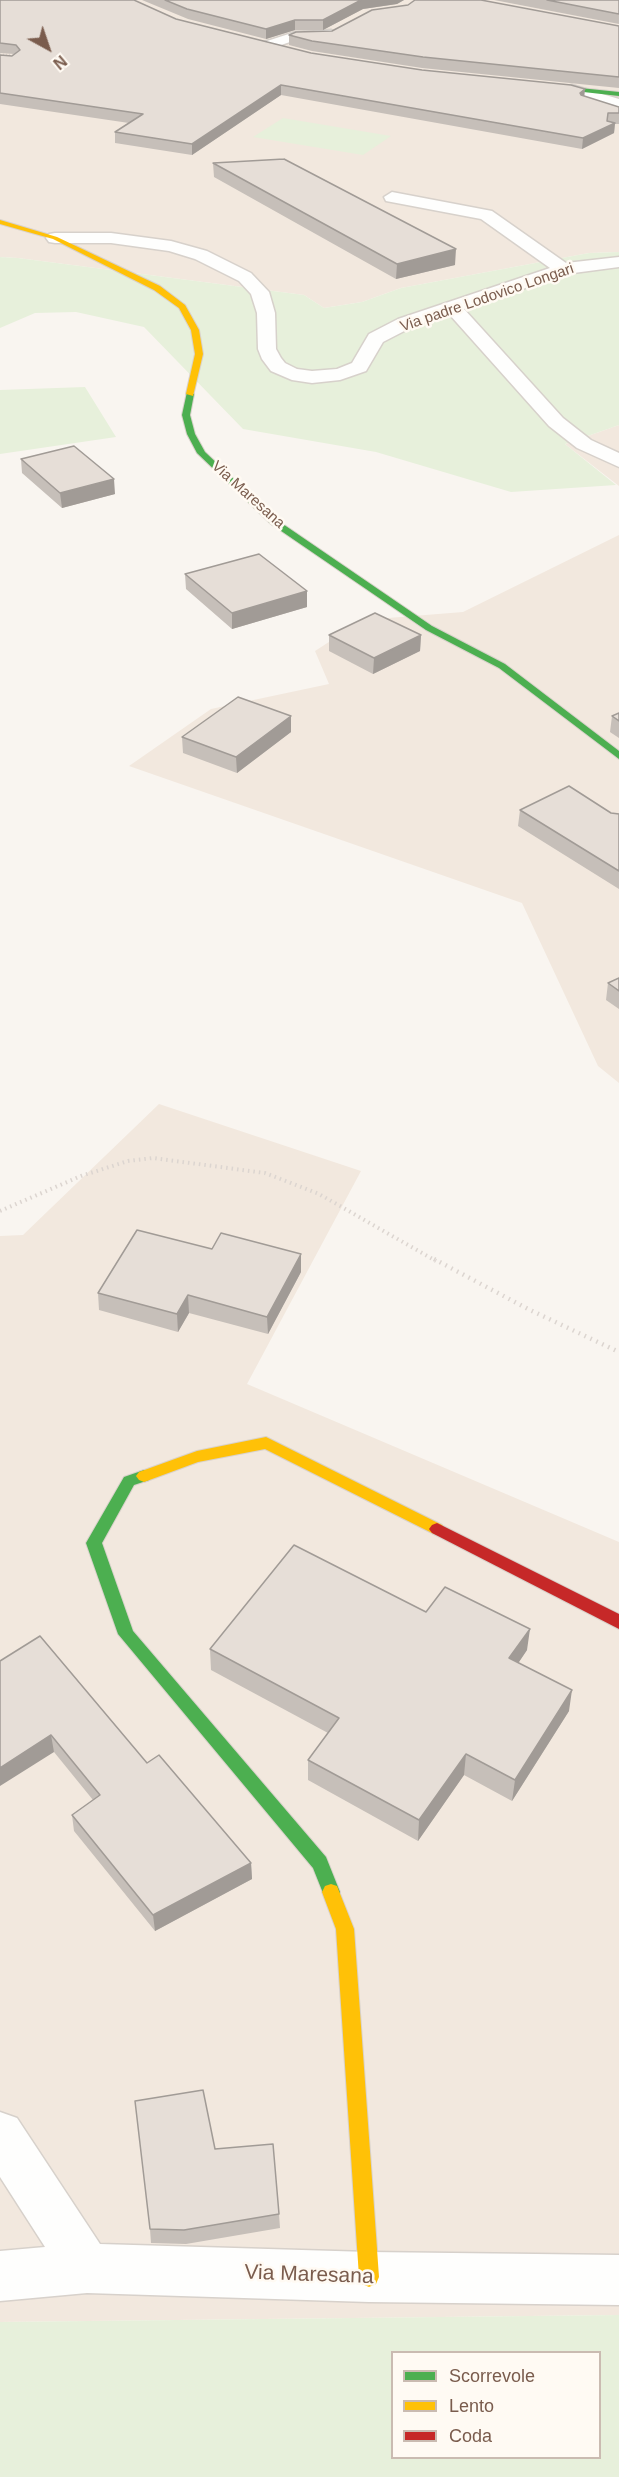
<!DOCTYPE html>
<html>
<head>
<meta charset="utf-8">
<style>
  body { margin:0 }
  #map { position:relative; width:619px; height:2477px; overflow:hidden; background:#f9f5f0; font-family:Helvetica,sans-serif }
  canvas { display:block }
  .legend { position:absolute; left:391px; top:2351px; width:210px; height:108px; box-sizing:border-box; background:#fffaf3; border:2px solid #cabbb1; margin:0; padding:8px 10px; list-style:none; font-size:18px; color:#7a5c4d }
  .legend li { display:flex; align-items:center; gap:12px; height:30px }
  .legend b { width:30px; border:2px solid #cabbb1 }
  .north { position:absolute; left:18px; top:18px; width:60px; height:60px; -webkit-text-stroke:4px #fffaf3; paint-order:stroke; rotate:140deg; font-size:16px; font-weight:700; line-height:24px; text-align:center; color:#7a5c4d }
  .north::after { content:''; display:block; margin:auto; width:21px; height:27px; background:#7a5c4d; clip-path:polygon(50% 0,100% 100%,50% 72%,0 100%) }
</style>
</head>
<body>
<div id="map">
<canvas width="619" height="2477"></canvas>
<ul class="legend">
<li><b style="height:8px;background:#4caf50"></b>Scorrevole</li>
<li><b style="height:8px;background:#ffc107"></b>Lento</li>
<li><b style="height:8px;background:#c62828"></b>Coda</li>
</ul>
<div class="north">N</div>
</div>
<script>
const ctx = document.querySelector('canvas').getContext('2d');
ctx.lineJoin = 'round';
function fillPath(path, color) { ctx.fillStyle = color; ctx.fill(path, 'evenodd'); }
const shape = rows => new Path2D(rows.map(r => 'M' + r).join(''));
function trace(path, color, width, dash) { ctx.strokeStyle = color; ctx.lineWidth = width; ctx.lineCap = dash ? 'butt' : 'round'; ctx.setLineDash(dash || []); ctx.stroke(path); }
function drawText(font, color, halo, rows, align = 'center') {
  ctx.font = font + ' Helvetica,sans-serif'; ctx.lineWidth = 5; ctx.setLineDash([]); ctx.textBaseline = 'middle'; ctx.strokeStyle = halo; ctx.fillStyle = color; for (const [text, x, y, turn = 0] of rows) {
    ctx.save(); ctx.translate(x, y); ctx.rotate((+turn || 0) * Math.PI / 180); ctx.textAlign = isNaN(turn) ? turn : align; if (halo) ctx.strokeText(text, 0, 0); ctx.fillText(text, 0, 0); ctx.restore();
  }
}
const residential = shape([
  [0,0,619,0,619,252,589,253,401,288,362,302,324,308,304,295,18,258,0,257],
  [619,425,619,486,565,444],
  [619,535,619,1083,598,1066,522,903,129,766,211,709,329,684,315,651,363,620,463,612],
  [159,1104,361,1171,247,1384,619,1542,619,2315,0,2322,0,1236,23,1235]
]);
const green = shape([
  [283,118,391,136,363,155,253,137],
  [619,252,619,425,565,444,616,485,511,492,376,452,243,429,144,327,76,312,35,313,0,328,0,257,18,258,304,295,324,308,362,302,401,288,589,253],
  [85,387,116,437,0,454,0,390],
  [619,2315,619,2477,0,2477,0,2322],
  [392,2352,600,2352,600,2458,392,2458]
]);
const pathFar2 = shape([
  [0,54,17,55]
]);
const pathFar1 = shape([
  [0,1211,81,1176,128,1161,153,1158,265,1173,319,1194,436,1261]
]);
const path = shape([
  [434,1259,528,1309,619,1352]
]);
const street = shape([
  [331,30,338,34,327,40,296,40,266,50,259,46,261,43,295,32,331,30],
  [572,85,619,99,619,109,567,92,565,89,567,86,572,85],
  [392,192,492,211,566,263,619,257,619,267,566,274,464,309,563,418,591,440,619,453,619,467,577,448,549,426,449,314,412,327,383,342,366,371,340,380,312,383,292,380,271,371,262,359,258,349,257,313,251,294,239,281,195,259,169,251,111,243,55,243,49,242,46,238,49,234,55,233,111,233,171,241,207,251,251,273,269,292,275,313,276,349,281,358,285,363,297,369,312,371,337,369,352,363,369,334,398,319,550,268,481,219,386,201,384,197,392,192],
  [0,2112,17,2118,100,2244,369,2252,619,2255,619,2305,369,2302,87,2293,0,2301,0,2251,45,2247,0,2177,0,2112]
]);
const fast = shape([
  [541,84,619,92,619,96,539,87,541,84],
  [187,392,194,394,190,415,195,434,205,452,277,520,432,626,505,664,619,751,619,759,499,668,426,630,271,524,197,453,187,434,182,415,187,392],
  [144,1470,149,1472,152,1476,149,1480,134,1485,102,1543,133,1631,326,1857,340,1892,337,1898,331,1900,325,1898,313,1868,118,1634,86,1543,124,1477,144,1470]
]);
const slow = shape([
  [0,220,57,237,160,286,185,305,199,330,203,354,193,396,186,394,195,354,191,330,179,308,154,290,53,239,0,224,0,220],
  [266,1437,442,1525,445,1529,442,1533,437,1535,432,1533,265,1449,198,1462,144,1482,139,1480,136,1476,139,1472,197,1451,266,1437],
  [331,1884,337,1886,354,1929,379,2277,376,2284,369,2287,362,2284,359,2277,336,1929,322,1892,325,1886,331,1884]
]);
const jam = shape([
  [437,1523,619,1614,619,1629,432,1533,429,1529,432,1525,437,1523]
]);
const wall = shape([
  [0,0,176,19,311,53,584,96,619,107,619,124,615,124,614,133,582,149,281,95,192,155,115,143,115,132,129,123,0,104,0,55,12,56,14,54,0,53],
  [142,0,404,0,397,4,363,9,323,30,295,30,266,39,188,19],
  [494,0,619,0,619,24],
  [408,5,619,26,619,88,422,68,312,51,289,45,289,35,332,31],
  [213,163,455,265,396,279,214,177],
  [21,459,115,494,62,508,22,473],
  [185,574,307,607,232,629,186,589],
  [329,635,421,635,420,651,373,674,329,651],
  [619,713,619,738,610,732,612,716],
  [291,716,291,732,237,773,183,753,182,737],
  [520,810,619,814,619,889,518,826],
  [619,978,619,1009,606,1000,608,983],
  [301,1272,268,1334,189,1313,178,1332,99,1310,98,1293],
  [426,1612,527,1650,518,1663,569,1711,512,1801,464,1775,418,1841,308,1780,308,1760,328,1733,211,1670,210,1649],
  [0,1661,147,1763,251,1863,252,1879,155,1931,74,1831,72,1815,93,1800,54,1752],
  [215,2149,279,2214,280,2228,186,2244,151,2243,150,2229]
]);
const shadedWall = shape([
  [361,0,404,0,397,4,363,9,323,30,323,20],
  [295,20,295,30,266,39,266,29],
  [281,85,281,95,192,155,192,144],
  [585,89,584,100,580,93],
  [615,123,614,133,582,149,583,138],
  [456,249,455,265,396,279,397,264],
  [114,479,115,494,62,508,60,493],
  [307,591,307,607,232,629,232,613],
  [421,635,420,651,373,674,374,658],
  [291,716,291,732,237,773,236,757],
  [301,1254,301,1272,268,1334,267,1317],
  [188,1295,189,1313,178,1332,177,1314],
  [530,1629,527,1650,507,1680,509,1658],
  [572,1690,569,1711,512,1801,515,1780],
  [51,1735,54,1752,0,1786,0,1768],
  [466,1754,464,1775,418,1841,419,1820],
  [251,1863,252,1879,155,1931,153,1915]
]);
const building = shape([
  [0,0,134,0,176,19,311,53,422,70,571,85,585,89,580,93,581,95,619,107,619,113,608,113,607,121,615,123,583,138,281,85,192,144,115,132,143,114,0,93,0,55,12,56,20,50,16,45,0,43,0,0],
  [165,0,361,0,323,20,295,20,266,29,187,9,165,0],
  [415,0,481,0,619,26,619,77,423,57,312,41,289,35,296,32,332,31,372,10,408,5,415,0],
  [547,0,619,0,619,14,547,0],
  [284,159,456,249,397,264,213,163,284,159],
  [74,446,114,479,60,493,21,459,74,446],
  [259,554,307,591,232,613,185,574,259,554],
  [375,613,421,635,374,658,329,635,375,613],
  [238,697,291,716,236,757,182,737,238,697],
  [619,713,619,721,612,716,619,713],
  [569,786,611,813,619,814,619,871,520,810,569,786],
  [619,978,619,991,608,983,619,978],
  [137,1230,212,1249,221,1233,301,1254,267,1317,188,1295,177,1314,98,1293,137,1230],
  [294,1545,426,1612,445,1587,530,1629,509,1658,572,1690,515,1780,466,1754,419,1820,308,1760,339,1718,210,1649,294,1545],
  [40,1636,147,1763,159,1755,251,1863,153,1915,72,1815,100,1795,51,1735,0,1768,0,1661,40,1636],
  [203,2090,215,2149,273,2144,279,2214,184,2230,150,2229,135,2101,203,2090]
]);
const farStreetnames = [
  ["Via padre Lodovico Longari",487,298,-19],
  ["Via Maresana",248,495,42]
];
const nearStreetnames = [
  ["Via Maresana",309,2275,2]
];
fillPath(residential, '#f2e8de');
fillPath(green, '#e7f0db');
trace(street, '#d7d1cb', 3);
trace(fast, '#d9d2cb', 2);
trace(slow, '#d9d2cb', 2);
trace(jam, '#d9d2cb', 2);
trace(pathFar2, '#dcd5d0', 1.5, [1, 2]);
trace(pathFar1, '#dcd5d0', 4, [1.5, 4]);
trace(path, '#dcd5d0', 4.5, [1.5, 5]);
fillPath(street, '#fefefd');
fillPath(fast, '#4caf50');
fillPath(slow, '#ffc107');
fillPath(jam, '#c62828');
fillPath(wall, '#c6bfb9');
fillPath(shadedWall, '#a19b96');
fillPath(building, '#e6ded7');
trace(building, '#a19b96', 1.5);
drawText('15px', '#7a5c4d', '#fffaf3', farStreetnames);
drawText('21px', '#7a5c4d', '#fffaf3', nearStreetnames);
</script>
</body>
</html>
